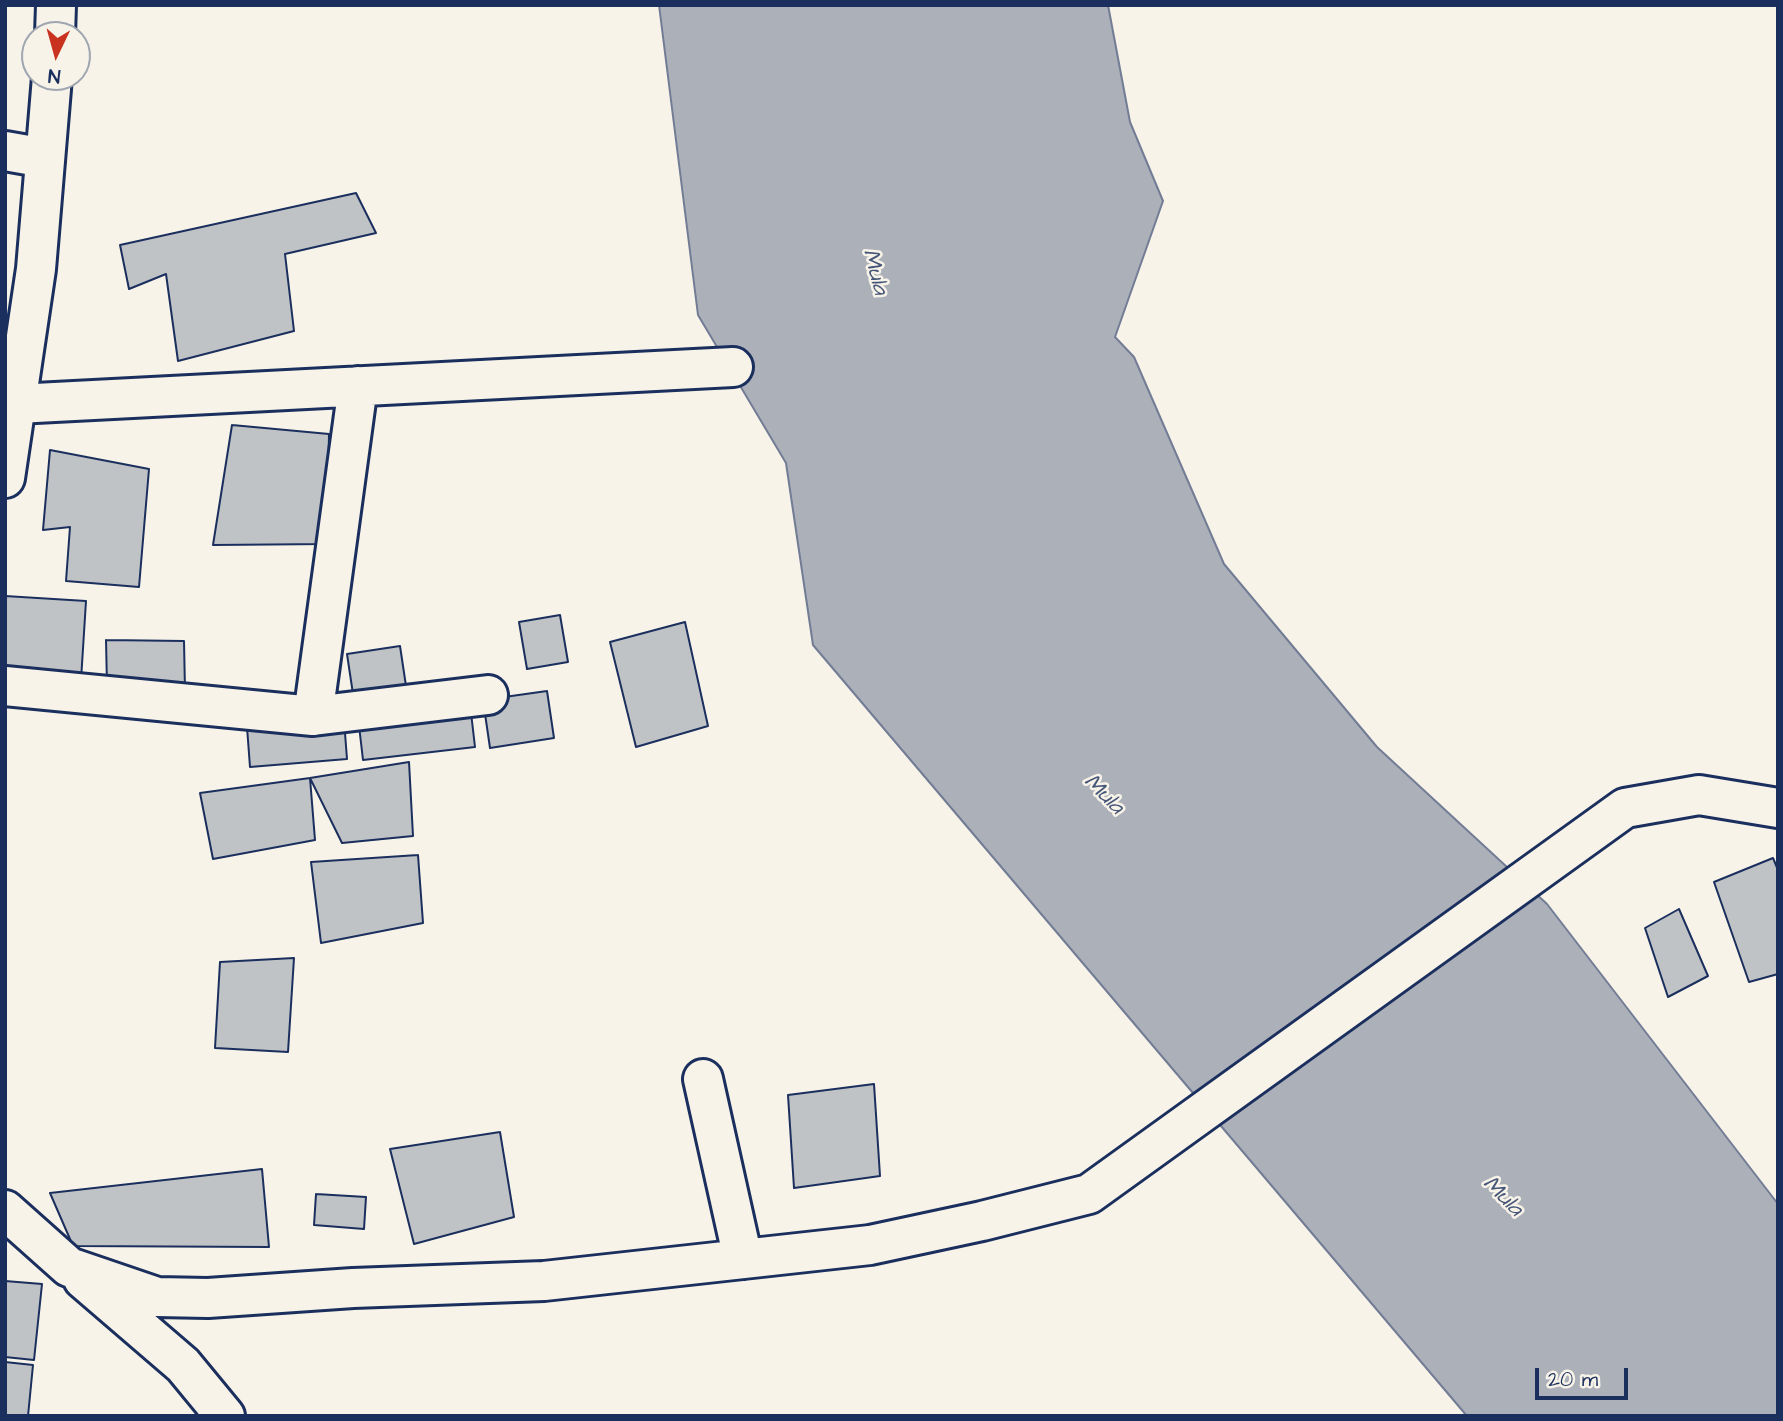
<!DOCTYPE html>
<html>
<head>
<meta charset="utf-8">
<style>
  body { margin:0 }
  #map { position:relative; width:1783px; height:1421px; overflow:hidden; background:#f7f3e8; font-family:"Architects Daughter",sans-serif }
  canvas { display:block }
  .frame { position:absolute; inset:0; border:7px solid #1b2f5e; pointer-events:none }
  .north { position:absolute; left:21px; top:21px; width:70px; height:70px; box-sizing:border-box; background:#f7f3e8; border:2px solid #9fa5b1; border-radius:50%; rotate:185deg; font-size:19px; font-weight:700; line-height:28px; text-align:center; color:#1b2f5e }
  .north::after { content:''; display:block; margin:auto; width:24px; height:32px; background:#c8321e; clip-path:polygon(50% 0,100% 100%,50% 72%,0 100%) }
  .scale { position:absolute; left:1535px; top:1368px; width:93px; height:32px; box-sizing:border-box; border:4px solid #1b2f5e; border-top:0; padding-left:9px; font-size:21px; line-height:24px; white-space:nowrap; color:#1b2f5e; -webkit-text-stroke:5px #f7f3e8; paint-order:stroke }
</style>
</head>
<body>
<div id="map">
<canvas width="1783" height="1421"></canvas>
<div class="frame"></div>
<div class="north">N</div>
<div class="scale">20 m</div>
</div>
<script>
const ctx = document.querySelector('canvas').getContext('2d');
ctx.lineJoin = 'round';
function fillPath(path, color) { ctx.fillStyle = color; ctx.fill(path, 'evenodd'); }
const shape = rows => new Path2D(rows.map(r => 'M' + r).join(''));
function trace(path, color, width, dash) { ctx.strokeStyle = color; ctx.lineWidth = width; ctx.lineCap = dash ? 'butt' : 'round'; ctx.setLineDash(dash || []); ctx.stroke(path); }
function drawText(font, color, halo, rows, align = 'center') {
  ctx.font = font + ' "Architects Daughter",sans-serif'; ctx.lineWidth = 5; ctx.setLineDash([]); ctx.textBaseline = 'middle'; ctx.strokeStyle = halo; ctx.fillStyle = color; for (const [text, x, y, turn = 0] of rows) {
    ctx.save(); ctx.translate(x, y); ctx.rotate((+turn || 0) * Math.PI / 180); ctx.textAlign = isNaN(turn) ? turn : align; if (halo) ctx.strokeText(text, 0, 0); ctx.fillText(text, 0, 0); ctx.restore();
  }
}
const water = shape([
  [659,5,1108,5,1130,122,1163,201,1115,337,1134,357,1224,564,1377,747,1547,904,1778,1204,1778,1416,1467,1416,813,645,786,463,698,315,659,5]
]);
const building = shape([
  [356,193,376,233,285,254,294,331,178,361,166,274,129,289,120,245,356,193],
  [232,425,329,434,327,544,213,545,232,425],
  [50,450,149,469,139,587,66,581,70,527,43,530,50,450],
  [5,596,86,601,81,680,5,676,5,596],
  [560,615,568,662,527,669,519,622,560,615],
  [685,622,708,726,636,747,610,642,685,622],
  [106,640,184,641,185,691,107,686,106,640],
  [400,646,406,686,353,694,347,654,400,646],
  [547,691,554,738,490,748,483,700,547,691],
  [470,704,475,747,363,760,358,717,470,704],
  [344,720,347,759,250,767,247,727,344,720],
  [409,762,413,836,342,843,310,778,409,762],
  [310,778,315,840,213,859,200,793,310,778],
  [418,855,423,923,321,943,311,862,418,855],
  [1773,858,1778,870,1778,974,1749,982,1714,882,1773,858],
  [1679,909,1708,976,1668,997,1645,928,1679,909],
  [294,958,288,1052,215,1048,220,962,294,958],
  [874,1084,880,1176,794,1188,788,1095,874,1084],
  [500,1132,514,1217,414,1244,390,1149,500,1132],
  [262,1169,269,1247,73,1246,50,1193,262,1169],
  [316,1194,366,1197,364,1229,314,1225,316,1194],
  [5,1281,42,1284,34,1360,5,1357,5,1281],
  [5,1362,33,1365,28,1416,5,1416,5,1362]
]);
const minor = shape([
  [5,151,45,158],
  [16,404,733,367],
  [5,686,313,716,488,695],
  [313,716,358,386],
  [703,1079,743,1259],
  [5,1210,69,1267,157,1297,208,1298,353,1288,544,1281,870,1245,982,1221,1089,1194,1625,808,1699,795,1778,808],
  [83,1279,183,1365,225,1416]
]);
const major = shape([
  [55,35,56,5],
  [5,478,36,269,52,77]
]);
const waterNames = [
  ["Mula",874,272,75],
  ["Mula",1103,795,45],
  ["Mula",1502,1197,45]
];
fillPath(water, '#acb0b9');
trace(water, '#727c95', 2);
fillPath(building, '#c0c3c5');
trace(building, '#1b2f5e', 2);
trace(minor, '#1b2f5e', 44);
trace(major, '#1b2f5e', 44);
trace(minor, '#f7f3e8', 38);
trace(major, '#f7f3e8', 38);
drawText('italic 23px', '#465679', '#f7f3e8', waterNames);
</script>
</body>
</html>
